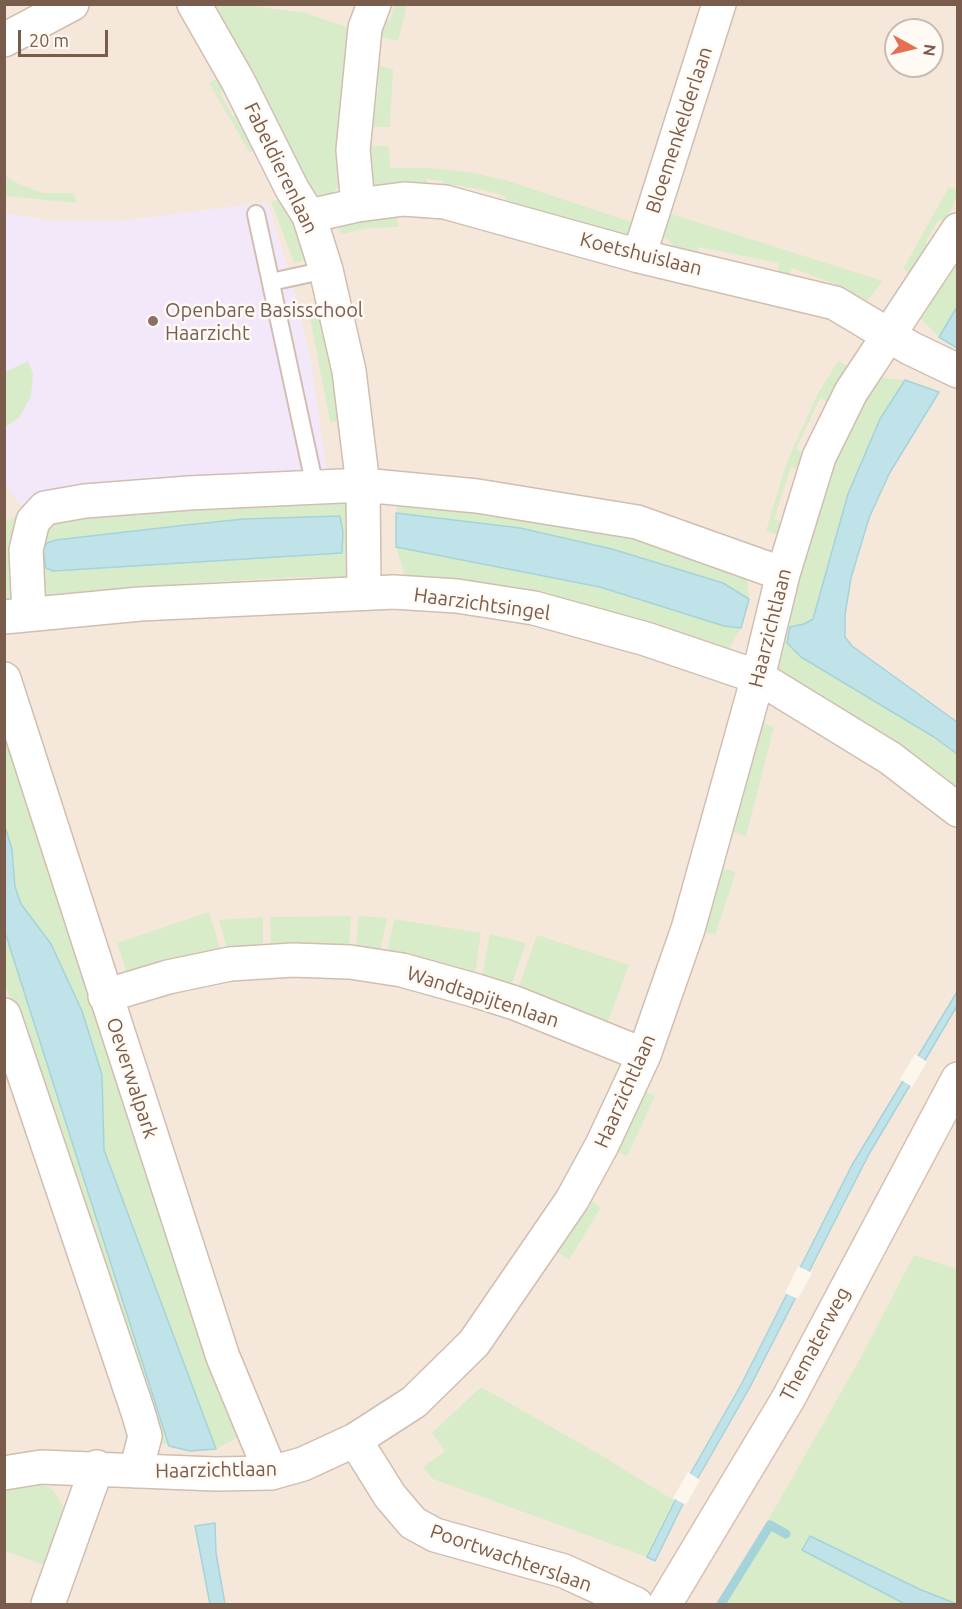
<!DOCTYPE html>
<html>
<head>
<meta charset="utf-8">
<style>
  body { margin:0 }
  #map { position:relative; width:962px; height:1609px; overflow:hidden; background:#fdf6ec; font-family:Ubuntu,sans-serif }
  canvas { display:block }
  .frame { position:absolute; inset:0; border:6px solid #7a5c4d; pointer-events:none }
  .north { position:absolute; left:884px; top:18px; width:60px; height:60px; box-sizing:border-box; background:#fffaf3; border:2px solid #cabbb1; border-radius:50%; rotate:98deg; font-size:16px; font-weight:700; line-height:24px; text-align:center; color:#7a5c4d }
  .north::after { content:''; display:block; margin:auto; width:21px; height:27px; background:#e76f51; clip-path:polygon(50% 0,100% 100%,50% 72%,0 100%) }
  .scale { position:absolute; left:18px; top:30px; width:90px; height:27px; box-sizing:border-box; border:3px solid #7a5c4d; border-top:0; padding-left:8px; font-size:18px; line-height:21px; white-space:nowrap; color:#7a5c4d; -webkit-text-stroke:4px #fffaf3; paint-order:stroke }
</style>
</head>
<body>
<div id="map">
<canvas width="962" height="1609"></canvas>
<div class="frame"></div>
<div class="north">N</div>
<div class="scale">20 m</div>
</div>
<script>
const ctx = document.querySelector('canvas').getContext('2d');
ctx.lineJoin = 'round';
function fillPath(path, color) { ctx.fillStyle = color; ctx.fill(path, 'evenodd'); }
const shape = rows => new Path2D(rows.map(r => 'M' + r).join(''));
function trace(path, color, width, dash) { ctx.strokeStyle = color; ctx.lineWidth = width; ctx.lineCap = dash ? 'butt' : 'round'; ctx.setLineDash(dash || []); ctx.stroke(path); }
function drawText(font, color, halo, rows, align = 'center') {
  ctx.font = font + ' Ubuntu,sans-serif'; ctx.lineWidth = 5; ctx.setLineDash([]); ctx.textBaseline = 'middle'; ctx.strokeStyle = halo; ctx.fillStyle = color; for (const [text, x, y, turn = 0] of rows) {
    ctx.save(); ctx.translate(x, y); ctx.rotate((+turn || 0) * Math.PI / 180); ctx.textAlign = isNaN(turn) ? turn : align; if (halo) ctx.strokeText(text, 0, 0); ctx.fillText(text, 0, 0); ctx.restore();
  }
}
const residential = shape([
  [5,5,957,5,957,1604,5,1604],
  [896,30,932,30,932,66,896,66]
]);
const education = shape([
  [267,202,292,281,311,361,327,474,83,492,20,505,8,488,4,473,4,213,53,221,121,221]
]);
const green = shape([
  [240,4,305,13,355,30,343,183,329,195,320,196,309,190,209,5],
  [394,5,407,5,398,41,376,36,380,18,390,21],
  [371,64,393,69,390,127,365,127,367,106,376,107,379,78,370,77],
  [220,77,227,90,220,94,233,117,240,113,260,147,250,153,209,83],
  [364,146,389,146,390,168,432,168,473,173,505,180,640,225,626,238,549,213,545,221,504,205,506,196,484,190,455,185,453,193,442,192,443,181,427,179,426,190,380,189,372,184],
  [4,175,19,184,43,193,74,193,77,203,5,196],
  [949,187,957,190,957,196,946,222,939,219,925,243,932,248,915,277,903,269],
  [279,200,290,207,308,259,294,263,271,201],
  [665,212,883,281,864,305,839,294,843,287,792,268,789,275,777,272,779,263,699,247,697,255,679,251,664,236],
  [397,216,398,227,370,228,341,234,339,228,348,222],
  [957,260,957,307,939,337,921,319],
  [323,307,343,421,330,422,309,312],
  [28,361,33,374,31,396,19,418,5,427,5,372],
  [838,361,848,366,828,402,820,398,796,449,805,454,799,469,791,467,774,519,782,522,779,535,766,531,786,464,816,397],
  [876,377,905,380,880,419,848,494,813,619,804,624,790,627,801,657,934,737,957,754,957,789,901,747,777,675,780,647,795,584,836,455],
  [352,494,355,577,299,577,179,584,46,600,31,563,49,517],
  [340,516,343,532,342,553,165,563,56,540,244,519],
  [398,501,627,530,747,573,749,599,723,583,520,528,396,513],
  [34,507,13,607,5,606,5,522],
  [396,547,600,587,724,626,741,628,727,652,407,581],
  [762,723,774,727,746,836,734,832],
  [4,727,242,1435,216,1449,104,1150,102,1075,82,1011,51,944,21,904,15,887,12,849,5,827],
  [723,868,736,872,715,935,703,931],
  [209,912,223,958,129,980,117,943],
  [351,916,349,955,271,953,270,917],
  [358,916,387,918,379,957,356,955],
  [263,917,263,954,230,957,219,920],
  [394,919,481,933,474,979,386,959],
  [4,932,18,970,169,1446,159,1443,5,984],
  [490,934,526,943,509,992,481,982],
  [537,935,629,965,605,1029,516,994],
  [644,1091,655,1096,627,1156,616,1151],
  [589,1200,601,1207,569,1260,558,1252],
  [914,1255,957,1269,957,1603,803,1550,905,1604,717,1604,750,1552,860,1359],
  [481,1387,599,1454,675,1501,647,1557,433,1479,423,1467,445,1451,432,1433],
  [22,1484,41,1485,53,1489,63,1507,60,1524,44,1565,5,1551,5,1488]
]);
const water = shape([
  [957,307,957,348,939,337,957,307],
  [905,380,939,392,889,474,869,518,851,578,845,615,845,637,852,646,957,722,957,754,934,737,801,657,787,643,790,627,804,624,813,619,848,494,880,419,905,380],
  [396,513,520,528,612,549,723,583,749,599,741,628,724,626,600,587,396,547,396,513],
  [340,516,343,532,342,553,53,571,46,568,43,550,47,543,56,540,186,525,244,519,340,516],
  [5,827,12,849,15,887,21,904,51,944,82,1011,102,1075,104,1150,216,1449,190,1451,169,1446,5,932,5,827],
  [957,992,957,1006,869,1154,750,1387,683,1504,655,1561,647,1557,676,1499,742,1383,852,1165,957,992],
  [215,1523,216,1553,225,1604,210,1604,195,1526,215,1523],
  [810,1536,919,1589,957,1604,905,1604,802,1550,810,1536]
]);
const pier = shape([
  [915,1054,927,1062,912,1087,900,1079],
  [798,1266,812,1273,798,1299,785,1293],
  [688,1472,700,1480,686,1505,673,1498]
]);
const stream = shape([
  [721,1604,770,1525,786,1534]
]);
const lane = shape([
  [256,214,315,487],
  [271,282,326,270]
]);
const street = shape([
  [194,4,238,81,292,189,309,216,326,270,349,371,363,485,364,592],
  [4,40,72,4],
  [358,205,353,150,365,28,374,4],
  [309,216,358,205,404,199,445,202,639,256,835,303,910,348,958,371],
  [639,256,719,4],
  [29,614,26,550,33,521,45,508,85,501,189,493,363,485,477,496,637,522,783,574],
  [4,617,140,604,394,592,457,596,534,608,646,639,758,677,890,758,958,810],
  [4,679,223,1357,271,1473],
  [105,996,168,977,230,964,293,960,350,962,402,970,477,991,515,1003,644,1055],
  [4,1015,138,1412,145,1436,136,1471],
  [355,1440,390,1496,413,1523,435,1535,564,1571,636,1604],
  [4,1473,41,1467,215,1474,271,1473,303,1464,355,1440,414,1402,474,1343,572,1200,602,1145,644,1055,688,929,758,677,783,574,819,457,851,392,958,230],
  [48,1604,97,1467]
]);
const secondary = shape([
  [665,1604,788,1399,958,1079]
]);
const markers = [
  [153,321,6,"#8d6e63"]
];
const streetNames = [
  ["Bloemenkelderlaan",679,130,-72],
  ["Fabeldierenlaan",281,168,64],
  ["Koetshuislaan",641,254,14],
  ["Haarzichtsingel",482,604,8],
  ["Haarzichtlaan",770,628,-76],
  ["Wandtapijtenlaan",483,997,18],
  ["Oeverwalpark",132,1078,72],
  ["Haarzichtlaan",625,1091,-66],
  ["Thematerweg",815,1344,-62],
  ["Haarzichtlaan",216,1470,-1],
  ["Poortwachterslaan",511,1558,19]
];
const educationNames = [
  ["Openbare Basisschool",165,310],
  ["Haarzicht",165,333]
];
fillPath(residential, '#f5e8da');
fillPath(education, '#f3e8fa');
fillPath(green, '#d8ecc9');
fillPath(water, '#bfe3e8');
trace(water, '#a5d3da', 1.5);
fillPath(pier, '#fdf6ec');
trace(stream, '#a5d3da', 9);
trace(lane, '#d1beb0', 20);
trace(street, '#d1beb0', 36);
trace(secondary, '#d6c0b0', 36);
trace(lane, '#fff', 16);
trace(street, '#fff', 33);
trace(secondary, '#fff', 33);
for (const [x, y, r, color] of markers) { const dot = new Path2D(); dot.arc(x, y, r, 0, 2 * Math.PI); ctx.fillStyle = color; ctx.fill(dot); trace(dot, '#fffaf3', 2); }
drawText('20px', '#7a5c4d', '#fffaf3', streetNames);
drawText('20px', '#785e54', '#fffaf3', educationNames, 'left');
</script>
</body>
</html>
